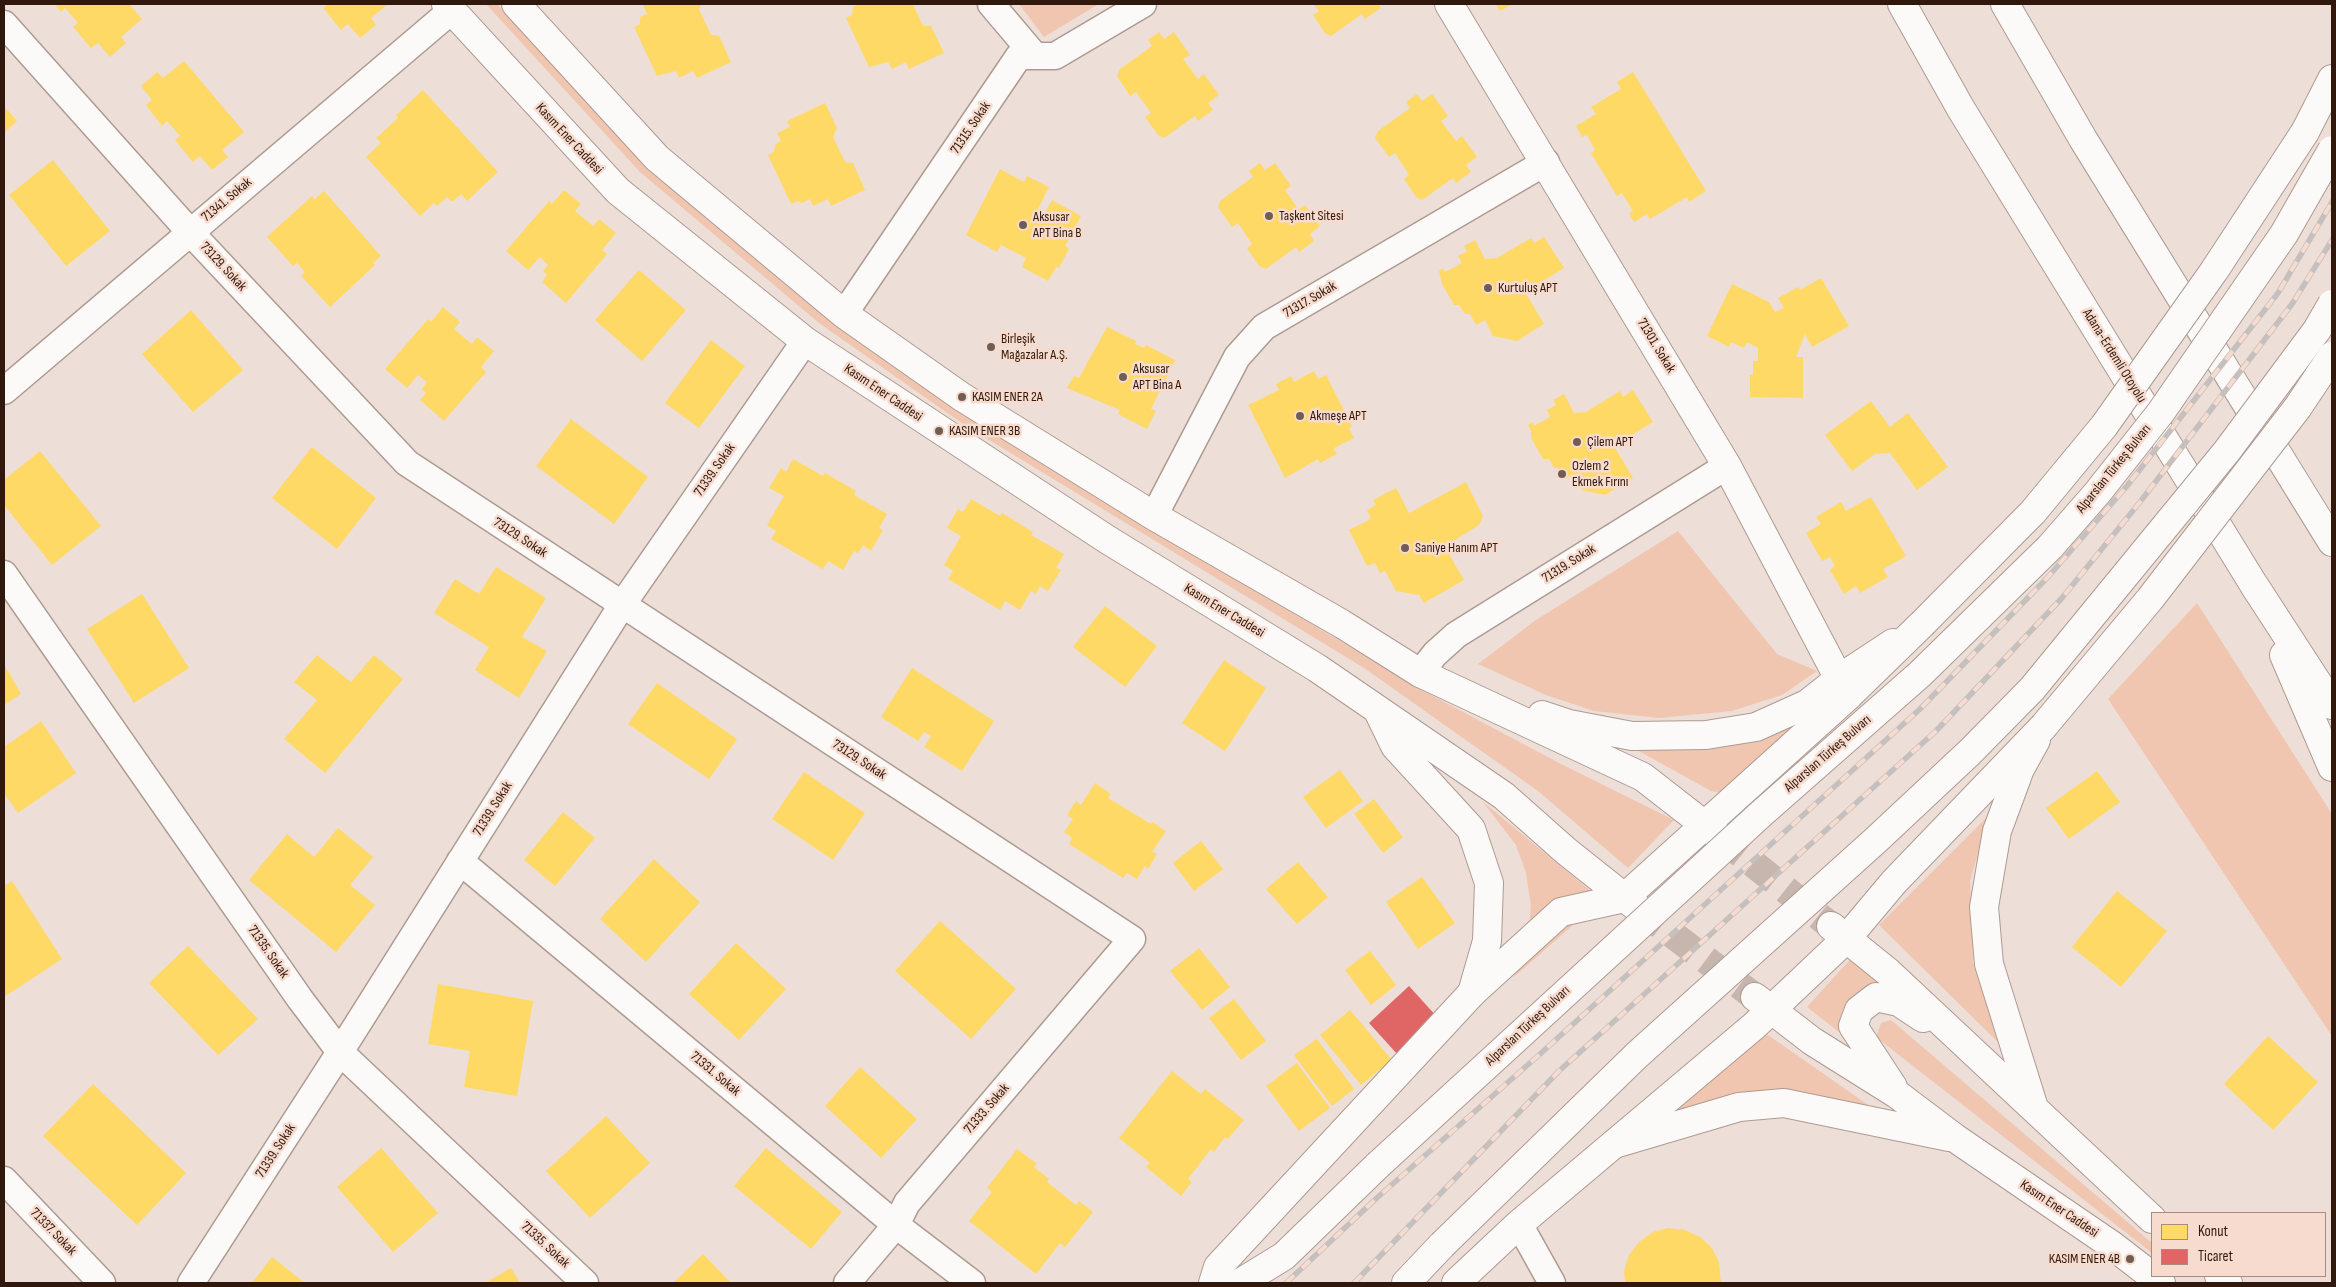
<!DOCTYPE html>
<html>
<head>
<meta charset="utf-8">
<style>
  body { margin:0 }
  #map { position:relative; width:2336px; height:1287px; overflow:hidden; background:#edded7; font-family:"Sofia Sans Condensed",sans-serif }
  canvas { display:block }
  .frame { position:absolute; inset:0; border:5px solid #30180c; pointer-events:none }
  .legend { position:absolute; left:2151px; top:1212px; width:175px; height:65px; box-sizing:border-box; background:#f6dbce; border:1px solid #a78d80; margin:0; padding:6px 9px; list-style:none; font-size:15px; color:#30180c }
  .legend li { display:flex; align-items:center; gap:10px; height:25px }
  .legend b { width:25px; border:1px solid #a78d80 }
</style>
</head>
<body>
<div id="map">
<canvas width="2336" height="1287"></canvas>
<div class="frame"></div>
<ul class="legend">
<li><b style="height:14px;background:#ffd966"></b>Konut</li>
<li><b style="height:14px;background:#e06666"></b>Ticaret</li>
</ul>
</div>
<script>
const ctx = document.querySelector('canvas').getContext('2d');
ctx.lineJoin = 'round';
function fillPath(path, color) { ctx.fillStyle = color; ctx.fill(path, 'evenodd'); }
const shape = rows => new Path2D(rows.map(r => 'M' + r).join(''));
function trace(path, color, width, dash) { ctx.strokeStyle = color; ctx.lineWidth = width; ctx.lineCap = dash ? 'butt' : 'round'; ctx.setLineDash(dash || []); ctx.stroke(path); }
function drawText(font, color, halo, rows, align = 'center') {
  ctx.font = font + ' "Sofia Sans Condensed",sans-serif'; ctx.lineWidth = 5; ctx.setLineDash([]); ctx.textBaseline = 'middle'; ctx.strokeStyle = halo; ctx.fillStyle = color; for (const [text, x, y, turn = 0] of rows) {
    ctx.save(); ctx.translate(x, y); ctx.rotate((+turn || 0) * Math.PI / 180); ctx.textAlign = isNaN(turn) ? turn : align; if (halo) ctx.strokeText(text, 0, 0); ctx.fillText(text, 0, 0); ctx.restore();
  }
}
const green = shape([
  [486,4,497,4,646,166,825,315,967,417,1418,688,1559,763,1674,820,1628,868,1538,791,1364,668,963,424,819,323,640,172],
  [1019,4,1099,4,1044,37],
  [1678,531,1777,654,1817,671,1782,695,1732,711,1659,718,1594,711,1546,695,1478,664,1536,620],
  [2197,603,2332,814,2332,1036,2108,699],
  [1810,713,1722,793,1711,791,1628,745],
  [1483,802,1592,892,1591,909,1514,977,1528,940,1531,906,1526,873,1516,845],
  [1989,815,1970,881,1973,962,2004,1048,1879,925],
  [1855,954,1890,990,1874,988,1862,990,1851,997,1846,1004,1844,1036,1807,1007],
  [1891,1020,2152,1243,2152,1253,1876,1037,1881,1023],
  [1768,1035,1874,1109,1804,1092,1740,1092,1670,1115,1761,1036]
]);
const homes = shape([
  [54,4,129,4,142,19,121,37,126,43,110,57,98,43,91,48,73,27,78,23,65,8,61,12],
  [328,4,388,4,371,18,376,25,360,38,348,24,341,30,323,8],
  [646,4,702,4,699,9,711,35,719,36,731,62,697,78,693,71,679,78,676,71,657,76,634,27,640,24,640,17,647,14,643,5],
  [859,4,913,4,923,26,931,26,944,53,909,69,906,62,892,69,888,62,869,67,846,18,852,15,853,7],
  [1313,4,1378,4,1381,8,1365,19,1362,14,1331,36,1325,33,1313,15,1319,11],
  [1495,4,1513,4,1500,11],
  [1159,32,1164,39,1174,32,1190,55,1183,59,1198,79,1204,74,1219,95,1208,103,1213,110,1198,121,1195,116,1164,138,1158,135,1145,117,1151,113,1136,92,1130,96,1117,76,1120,69,1152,46,1148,40],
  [184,61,244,132,222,150,228,157,212,170,200,156,193,162,175,140,180,136,167,121,162,126,146,105,152,100,141,86,157,72,163,78],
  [1633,72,1706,191,1689,202,1687,197,1650,219,1647,214,1634,222,1629,213,1633,211,1622,193,1617,196,1591,153,1595,150,1587,135,1582,137,1576,126,1596,114,1591,107,1621,89,1617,82],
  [423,90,498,172,467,201,461,194,452,202,447,197,437,206,434,203,420,216,366,157,381,143,376,138,398,118,396,115],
  [1417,94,1422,101,1432,94,1448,116,1441,121,1456,141,1462,136,1477,157,1466,165,1471,172,1456,183,1453,178,1422,200,1416,197,1404,179,1409,175,1395,153,1389,157,1375,138,1378,131,1410,108,1406,102],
  [825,103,837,128,833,137,845,162,853,163,865,190,831,206,828,199,813,206,810,199,802,203,798,201,791,204,768,155,774,152,775,145,781,141,777,133,790,127,787,121],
  [4,106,17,121,4,133],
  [53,160,110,231,66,266,9,195],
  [1260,163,1265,170,1275,163,1291,186,1285,190,1299,210,1305,205,1320,226,1310,234,1314,241,1299,252,1296,247,1266,269,1259,266,1247,248,1252,244,1238,223,1232,227,1218,207,1221,200,1253,177,1249,171],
  [1000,169,1024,182,1027,176,1049,187,1038,209,1045,213,1052,200,1081,216,1065,246,1069,249,1059,268,1056,267,1048,281,1022,267,1026,258,1001,245,997,252,966,235],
  [564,190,581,204,575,211,593,226,599,219,616,233,602,250,607,254,566,303,542,282,547,275,543,271,548,265,540,257,528,270,506,251,549,201,552,204],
  [324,191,381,256,373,263,375,265,330,307,301,276,305,272,297,263,293,266,267,237,312,196,315,199],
  [1544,237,1564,268,1525,292,1544,324,1517,341,1493,336,1485,320,1476,325,1470,314,1465,314,1459,305,1454,305,1442,284,1439,271,1443,268,1445,272,1462,263,1458,256,1467,251,1464,246,1475,240,1485,259,1497,258,1531,238,1534,243],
  [639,270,686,310,642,361,595,320],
  [1821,278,1849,326,1812,347,1805,334,1796,357,1803,357,1803,398,1750,397,1750,375,1753,375,1753,361,1758,361,1758,348,1747,342,1744,348,1731,342,1729,347,1707,336,1732,284,1769,302,1775,312,1784,308,1778,298,1798,287,1800,290],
  [443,307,460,322,454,329,472,344,477,337,494,351,481,367,486,372,444,421,420,400,426,393,422,389,427,382,418,375,407,388,385,369,428,319,431,322],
  [191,310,243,370,193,412,142,354],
  [1107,327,1136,341,1135,344,1144,348,1146,345,1175,360,1151,409,1156,411,1147,429,1118,414,1120,410,1067,388,1074,376,1079,378],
  [711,340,745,366,699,428,665,403],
  [1314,371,1318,379,1326,375,1352,426,1349,428,1354,438,1334,448,1337,454,1320,463,1318,459,1285,478,1248,405,1279,390,1276,384,1291,376,1294,382],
  [1633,390,1653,422,1614,446,1633,478,1605,495,1582,490,1573,474,1565,479,1558,468,1554,468,1549,459,1543,459,1531,438,1531,431,1528,425,1533,422,1534,426,1550,417,1547,410,1556,405,1553,400,1564,394,1574,413,1586,412,1620,391,1623,397],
  [1871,401,1890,427,1908,413,1948,467,1917,490,1890,453,1875,454,1852,471,1825,435],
  [571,419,648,477,614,524,536,466],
  [312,447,376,498,337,549,272,498],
  [40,451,101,526,52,565,4,505,4,480],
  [793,459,823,476,825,473,856,491,854,495,887,514,879,528,883,530,871,551,863,545,858,553,854,551,843,570,828,561,823,569,771,539,776,531,767,525,784,496,769,488,781,468,786,472],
  [1466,482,1483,516,1479,525,1455,540,1450,556,1464,580,1424,603,1419,595,1396,591,1385,571,1380,573,1375,563,1367,566,1349,530,1371,519,1367,510,1376,505,1373,500,1396,488,1409,513],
  [1871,497,1906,556,1883,569,1888,577,1860,593,1856,586,1844,594,1830,570,1835,566,1830,557,1822,561,1806,533,1821,524,1816,517,1841,502,1846,511],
  [971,499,1000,516,1002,513,1033,532,1031,535,1064,554,1056,568,1061,570,1048,591,1040,586,1036,594,1031,591,1020,610,1005,601,1000,610,948,579,953,571,944,565,961,536,947,528,958,509,963,512],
  [496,567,546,598,522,637,547,651,519,698,475,670,489,647,434,613,455,579,479,594],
  [142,594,189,668,134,703,87,629],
  [1105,606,1157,646,1125,687,1073,647],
  [317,655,351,682,374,655,403,679,325,773,284,739,317,700,294,682],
  [1224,660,1266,688,1225,751,1182,723],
  [4,664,21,694,4,705],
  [912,668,994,721,962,771,924,747,931,736,924,732,918,741,881,717],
  [657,683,737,739,709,779,628,724],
  [41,721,76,773,18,813,4,793,4,747],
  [1340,770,1363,801,1326,828,1303,797],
  [2097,771,2120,802,2069,839,2046,808],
  [804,772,865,813,833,860,772,819],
  [1095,783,1111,794,1108,798,1151,824,1152,822,1166,831,1152,852,1157,854,1148,869,1145,866,1137,879,1127,873,1123,878,1069,844,1072,838,1064,832,1073,819,1067,815,1076,801,1081,805],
  [1374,799,1403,837,1383,853,1354,814],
  [563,812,595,838,555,886,524,860],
  [338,828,373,857,350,885,375,905,336,952,249,880,287,834,314,857],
  [1201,841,1223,869,1194,891,1173,863],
  [654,859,700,902,646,962,600,919],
  [1298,862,1328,897,1297,924,1266,889],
  [1422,877,1455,923,1418,949,1386,902],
  [12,881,62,959,4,997,4,886],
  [2117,891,2167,931,2121,987,2072,947],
  [940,921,1016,989,971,1039,895,971],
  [736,943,786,989,739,1040,689,994],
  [188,946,258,1019,218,1055,149,983],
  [1199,948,1230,987,1202,1010,1170,971],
  [1370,951,1396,985,1371,1005,1345,970],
  [438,984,533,1001,517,1096,464,1087,470,1051,428,1044],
  [1234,999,1266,1041,1241,1060,1209,1018],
  [1350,1010,1392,1060,1361,1085,1320,1035],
  [2268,1036,2318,1082,2273,1130,2224,1084],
  [1317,1039,1354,1089,1332,1106,1294,1055],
  [1297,1063,1330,1108,1299,1131,1266,1086],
  [860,1067,917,1119,881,1158,825,1106],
  [1172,1071,1201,1094,1205,1089,1244,1120,1228,1139,1225,1137,1214,1152,1211,1149,1188,1179,1192,1182,1181,1196,1146,1167,1150,1163,1119,1138],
  [93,1084,186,1173,137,1225,43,1136],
  [606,1116,650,1163,590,1218,546,1171],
  [381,1148,438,1213,393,1252,337,1187],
  [766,1148,842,1212,811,1249,734,1186],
  [1017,1149,1037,1164,1034,1167,1049,1179,1047,1182,1076,1205,1079,1201,1093,1212,1065,1247,1060,1243,1036,1274,969,1221,992,1192,987,1188],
  [1668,1228,1685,1230,1700,1237,1712,1248,1719,1262,1721,1283,1625,1283,1624,1271,1629,1255,1639,1242,1653,1232],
  [703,1254,731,1283,673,1283],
  [272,1257,305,1283,252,1283],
  [511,1268,520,1283,485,1283]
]);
const shops = shape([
  [1409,986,1438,1018,1398,1055,1369,1023]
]);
const secondaryTunnel = shape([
  [1720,837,1831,926],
  [1639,909,1755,997]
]);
const minor = shape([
  [991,4,1035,56],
  [4,24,190,232,407,463,1132,939,907,1203,896,1225,847,1283],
  [844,314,1019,56,1055,56,1143,4],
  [4,391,451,11],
  [1154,516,1237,357,1264,327,1546,162],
  [4,574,300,999,340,1052,585,1283],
  [1420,673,1435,654,1456,635,1727,466],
  [460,861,896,1225,972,1283],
  [4,1180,102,1283],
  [1519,1224,1552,1283],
  [191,1283,340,1052,622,605,805,341]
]);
const tertiary = shape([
  [1449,4,1727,466,1848,696]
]);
const secondary = shape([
  [446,4,618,191,805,341,1108,540,1317,668,1504,796,1566,851,1639,909],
  [516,4,657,158,844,314,962,397,1154,516,1342,624,1420,673,1643,777,1720,837],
  [1378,711,1395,746,1471,829,1489,883,1487,941,1472,993],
  [1542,715,1569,724,1632,736,1706,735,1756,727,1807,704,1840,678,1893,643],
  [1831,926,1888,972,2152,1219],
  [1755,997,1812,1041,1898,1095,1955,1138,2113,1246,2161,1283],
  [1893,1087,1853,1026,1859,1010,1876,997,1899,1002,1923,1018],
  [2034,1108,1989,964,1984,907,1997,831,2020,769,2036,740],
  [1614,1144,1739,1107,1784,1103,1949,1137],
  [2219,1276,2228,1283]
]);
const primary = shape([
  [2305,132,2332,79],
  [1213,1283,1218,1267,1472,993,1561,912,1624,898,1848,696,1922,624],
  [1456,1283,1519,1224,1754,1026,1847,938,1894,882,2043,727]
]);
const trunk = shape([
  [1240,1283,1284,1256,1378,1165],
  [1406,1283,1442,1245]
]);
const motorway = shape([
  [1902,4,1961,109,2254,585,2332,705],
  [2005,4,2083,139,2332,542],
  [2284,655,2332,767]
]);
const rail = shape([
  [1286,1283,1379,1196,1539,1055,1920,709,2048,577,2127,486,2278,293,2332,202],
  [1354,1283,1559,1071,1936,731,2062,598,2140,502,2292,304,2332,240]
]);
const primaryBridge = shape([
  [1922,624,2033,512,2104,426,2214,271,2305,132],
  [2043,727,2150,599,2298,407,2332,356]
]);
const trunkBridge = shape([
  [1378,1165,1762,813,1920,674,2050,547,2098,492,2161,412,2284,234,2332,150],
  [1442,1245,1637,1055,1876,840,1970,752,2032,689,2227,451,2317,330,2332,304]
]);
const markers = [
  [1269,216,5,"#725d53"],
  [1023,225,5,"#725d53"],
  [1488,288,5,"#725d53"],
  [991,347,5,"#725d53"],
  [1123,377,5,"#725d53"],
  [962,397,5,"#725d53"],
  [1300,416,5,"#725d53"],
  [939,431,5,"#725d53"],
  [1577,442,5,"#725d53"],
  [1562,474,5,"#725d53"],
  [1405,548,5,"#725d53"],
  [2130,1259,5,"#725d53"]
];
const streetNames = [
  ["71315. Sokak",971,128,-56],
  ["Kasım Ener Caddesi",569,139,47],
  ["71341. Sokak",227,200,-40],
  ["73129. Sokak",223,267,47],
  ["71317. Sokak",1310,300,-30],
  ["71301. Sokak",1656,346,59],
  ["Adana-Erdemli Otoyolu",2114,356,58],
  ["Kasım Ener Caddesi",883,393,34],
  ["Alparslan Türkeş Bulvarı",2114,469,-51],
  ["71339. Sokak",715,470,-55],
  ["73129. Sokak",520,538,33],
  ["71319. Sokak",1569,564,-32],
  ["Kasım Ener Caddesi",1224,611,31],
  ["Alparslan Türkeş Bulvarı",1828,754,-41],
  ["73129. Sokak",859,760,33],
  ["71339. Sokak",493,809,-58],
  ["71335. Sokak",268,952,55],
  ["Alparslan Türkeş Bulvarı",1528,1026,-43],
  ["71331. Sokak",715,1074,40],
  ["71333. Sokak",987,1109,-49],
  ["71339. Sokak",276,1151,-57],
  ["Kasım Ener Caddesi",2059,1209,34],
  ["71337. Sokak",53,1232,46],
  ["71335. Sokak",545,1245,43]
];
const poiNames = [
  ["Taşkent Sitesi",1279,216],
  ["Aksusar",1033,217],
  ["APT Bina B",1033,233],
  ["Kurtuluş APT",1498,288],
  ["Birleşik",1001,339],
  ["Mağazalar A.Ş.",1001,355],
  ["Aksusar",1133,369],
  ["APT Bina A",1133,385],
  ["KASIM ENER 2A",972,397],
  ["Akmeşe APT",1310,416],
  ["KASIM ENER 3B",949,431],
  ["Çilem APT",1587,442],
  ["Ozlem 2",1572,466],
  ["Ekmek Fırını",1572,482],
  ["Saniye Hanım APT",1415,548],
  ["KASIM ENER 4B",2120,1259,"right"]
];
fillPath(green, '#f0c6b0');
fillPath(homes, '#ffd966');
fillPath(shops, '#e06666');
trace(secondaryTunnel, '#c7b6ae', 28, [28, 14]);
trace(minor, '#ad9b92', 29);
trace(tertiary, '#ad9b92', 30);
trace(secondary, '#ad9b92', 30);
trace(primary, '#ad9b92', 30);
trace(trunk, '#ad9b92', 30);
trace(motorway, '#ad9b92', 30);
trace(minor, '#fcfaf9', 26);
trace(tertiary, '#fcfaf9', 28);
trace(secondary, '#fcfaf9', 28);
trace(primary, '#fcfaf9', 28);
trace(trunk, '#fcfaf9', 28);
trace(motorway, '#fcfaf9', 28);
trace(rail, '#c5c0be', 5.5);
trace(rail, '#f6dbce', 4, [11]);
trace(primaryBridge, '#ad9b92', 30, []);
trace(trunkBridge, '#ad9b92', 30, []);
trace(primaryBridge, '#fcfaf9', 28);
trace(trunkBridge, '#fcfaf9', 28);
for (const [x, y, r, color] of markers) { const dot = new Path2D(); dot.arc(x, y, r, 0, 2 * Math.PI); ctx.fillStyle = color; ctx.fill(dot); trace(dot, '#f6dbce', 2); }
drawText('14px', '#30180c', '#f6dbce', streetNames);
drawText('14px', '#30180c', '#f6dbce', poiNames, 'left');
</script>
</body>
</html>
